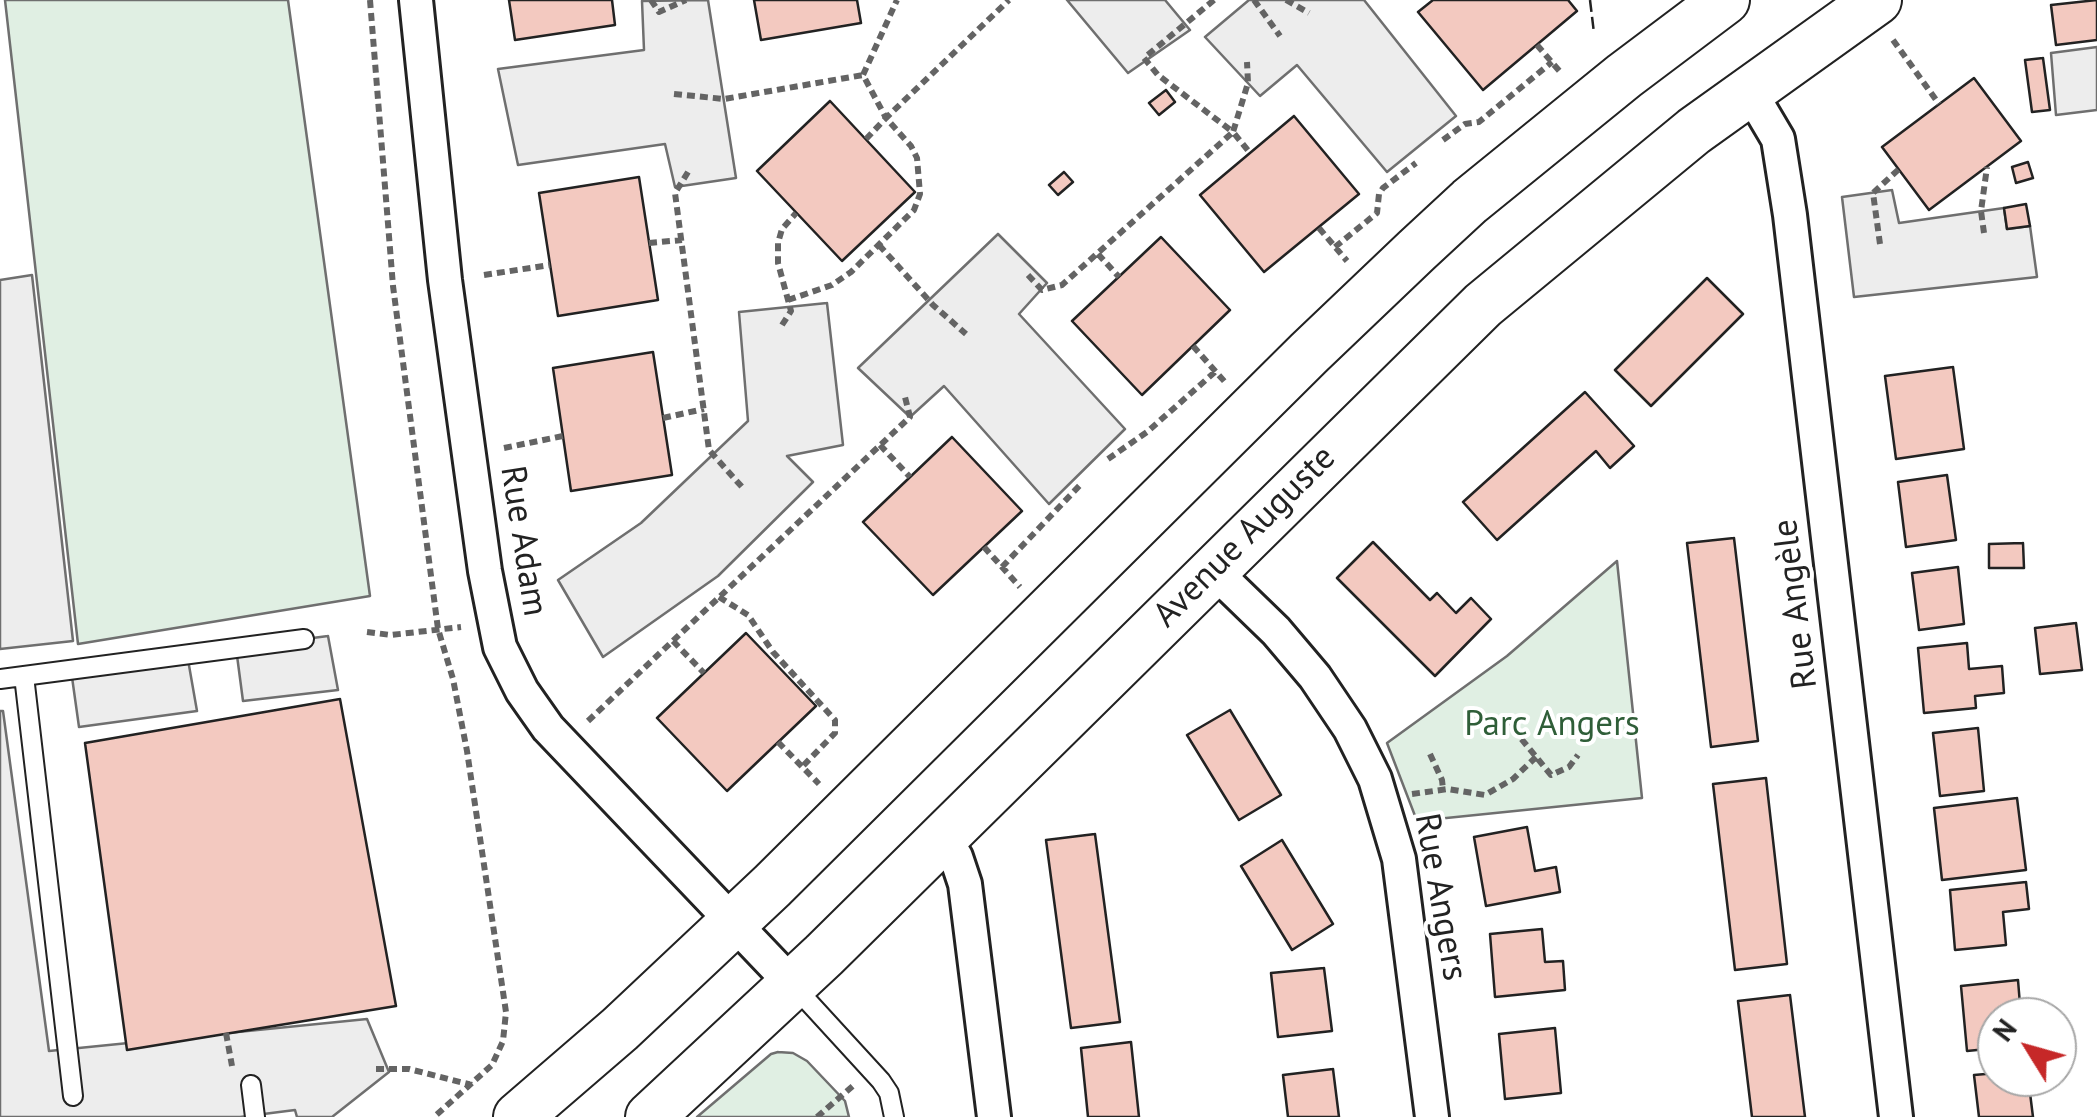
<!DOCTYPE html>
<html>
<head>
<meta charset="utf-8">
<style>
  body { margin:0 }
  #map { position:relative; width:2097px; height:1117px; overflow:hidden; background:#fff; font-family:"PT Sans",sans-serif }
  canvas { display:block }
  .north { position:absolute; left:1977px; top:997px; width:100px; height:100px; box-sizing:border-box; background:#fff; border:2px solid #a7a7a7; border-radius:50%; rotate:307deg; font-size:28px; font-weight:700; line-height:40px; text-align:center; color:#222 }
  .north::after { content:''; display:block; margin:auto; width:35px; height:45px; background:#c62828; clip-path:polygon(50% 0,100% 100%,50% 72%,0 100%) }
</style>
</head>
<body>
<div id="map">
<canvas width="2097" height="1117"></canvas>
<div class="north">N</div>
</div>
<script>
const ctx = document.querySelector('canvas').getContext('2d');
ctx.lineJoin = 'round';
function fillPath(path, color) { ctx.fillStyle = color; ctx.fill(path, 'evenodd'); }
const shape = rows => new Path2D(rows.map(r => 'M' + r).join(''));
function trace(path, color, width, dash) { ctx.strokeStyle = color; ctx.lineWidth = width; ctx.lineCap = dash ? 'butt' : 'round'; ctx.setLineDash(dash || []); ctx.stroke(path); }
function drawText(font, color, halo, rows, align = 'center') {
  ctx.font = font + ' "PT Sans",sans-serif'; ctx.lineWidth = 8; ctx.setLineDash([]); ctx.textBaseline = 'middle'; ctx.strokeStyle = halo; ctx.fillStyle = color; for (const [text, x, y, turn = 0] of rows) {
    ctx.save(); ctx.translate(x, y); ctx.rotate((+turn || 0) * Math.PI / 180); ctx.textAlign = isNaN(turn) ? turn : align; if (halo) ctx.strokeText(text, 0, 0); ctx.fillText(text, 0, 0); ctx.restore();
  }
}
const green = shape([
  [5,0,288,0,370,596,78,644,5,0],
  [1617,561,1642,798,1417,821,1387,743,1507,656,1617,561],
  [778,1052,793,1053,807,1061,845,1101,849,1117,697,1117,771,1054,778,1052]
]);
const parking = shape([
  [708,0,736,178,675,187,665,144,518,165,498,69,644,50,642,1,708,0],
  [1067,0,1165,0,1190,30,1128,73,1067,0],
  [1249,0,1364,0,1456,116,1387,172,1297,65,1260,96,1205,37,1249,0],
  [2097,47,2097,110,2056,115,2051,53,2097,47],
  [1892,190,1899,223,2004,208,2007,229,2030,226,2037,277,1854,297,1842,197,1892,190],
  [998,234,1047,283,1019,314,1125,429,1049,504,944,386,910,417,858,368,998,234],
  [32,275,73,641,0,649,0,280,32,275],
  [827,303,843,445,787,456,813,482,718,576,603,657,558,580,641,523,748,421,739,312,827,303],
  [328,636,338,690,243,701,236,648,328,636],
  [187,654,197,711,79,727,71,670,187,654],
  [0,711,3,711,49,1051,367,1019,389,1072,332,1117,297,1117,295,1110,240,1117,0,1117,0,711]
]);
const building = shape([
  [509,0,612,0,615,25,515,40,509,0],
  [754,0,857,0,861,23,761,40,754,0],
  [1433,0,1568,0,1577,11,1483,90,1418,12,1433,0],
  [2097,0,2097,40,2056,45,2051,5,2097,0],
  [2043,58,2050,110,2032,112,2025,60,2043,58],
  [1974,78,2021,141,1929,210,1882,147,1974,78],
  [1166,90,1175,102,1159,115,1149,103,1166,90],
  [830,101,915,192,842,261,757,171,830,101],
  [1294,116,1359,194,1264,272,1200,195,1294,116],
  [2028,162,2033,178,2016,183,2012,167,2028,162],
  [1064,172,1073,182,1058,195,1049,185,1064,172],
  [639,177,658,300,558,316,539,193,639,177],
  [2026,204,2030,226,2007,229,2004,208,2026,204],
  [1161,237,1230,310,1142,395,1072,321,1161,237],
  [1707,278,1743,314,1651,406,1615,370,1707,278],
  [653,352,672,475,571,491,553,368,653,352],
  [1953,367,1964,449,1896,459,1885,376,1953,367],
  [1585,392,1634,446,1610,468,1596,451,1497,540,1463,502,1585,392],
  [952,437,1022,511,933,595,863,522,952,437],
  [1947,475,1956,540,1906,547,1898,482,1947,475],
  [1734,538,1758,741,1711,747,1687,543,1734,538],
  [1373,542,1430,600,1437,593,1456,613,1471,598,1491,619,1435,676,1337,578,1373,542],
  [2023,543,2024,568,1989,568,1989,544,2023,543],
  [1958,567,1964,624,1919,630,1912,573,1958,567],
  [2076,623,2082,670,2040,674,2035,628,2076,623],
  [746,633,816,706,727,791,657,718,746,633],
  [1967,643,1969,669,2002,666,2004,693,1975,696,1976,708,1924,713,1918,648,1967,643],
  [340,699,396,1006,127,1050,85,743,340,699],
  [1230,710,1281,795,1239,820,1187,735,1230,710],
  [1978,728,1984,791,1940,796,1933,733,1978,728],
  [1766,778,1787,964,1735,970,1713,784,1766,778],
  [2017,798,2026,870,1942,880,1934,808,2017,798],
  [1527,827,1535,871,1556,867,1560,892,1486,906,1474,837,1527,827],
  [1095,834,1120,1022,1071,1028,1046,840,1095,834],
  [1282,840,1333,924,1292,950,1241,866,1282,840],
  [2026,882,2029,909,2003,912,2006,945,1955,950,1950,890,2026,882],
  [1542,929,1545,962,1563,961,1565,990,1495,997,1490,934,1542,929],
  [1324,968,1332,1031,1278,1037,1271,973,1324,968],
  [2018,980,2021,1017,1997,1017,1997,1048,1967,1051,1961,986,2018,980],
  [1790,995,1805,1117,1752,1117,1738,1001,1790,995],
  [1555,1028,1561,1093,1505,1099,1499,1034,1555,1028],
  [1131,1042,1139,1117,1088,1117,1081,1048,1131,1042],
  [1333,1069,1339,1117,1288,1117,1283,1075,1333,1069],
  [1997,1073,1997,1077,2028,1077,2033,1117,1979,1117,1974,1075,1997,1073]
]);
const path = shape([
  [370,0,393,286,438,629,453,679,467,751,506,1012,503,1041,492,1065,434,1117],
  [651,0,659,12,686,0],
  [1214,0,1144,58,1158,75,1233,132,1248,83,1247,62],
  [1254,0,1280,36],
  [1286,0,1309,13],
  [1893,40,1939,104],
  [1537,45,1562,74],
  [674,94,724,99,863,75],
  [866,139,886,118,863,75,897,0],
  [1443,140,1465,124,1479,122,1552,62],
  [688,172,675,193,709,450,742,487],
  [1319,228,1347,261],
  [1984,233,1981,211,1987,167],
  [649,243,682,240],
  [1880,244,1873,193,1899,169],
  [879,245,933,305,966,334],
  [1335,247,1377,213,1379,194,1383,188,1416,163],
  [1098,254,1119,277],
  [484,275,550,265],
  [1028,275,1042,290,1062,285,1233,132,1250,153],
  [788,300,832,285,851,272,914,210,920,194,917,158,911,146,886,118,1009,0],
  [782,325,791,311,778,263,778,243,782,229,796,213],
  [1193,346,1225,382],
  [663,418,704,409],
  [880,445,910,477],
  [504,448,563,436],
  [1108,459,1147,432,1216,371],
  [984,547,1020,587],
  [1002,567,1082,483],
  [719,597,748,615,773,652,835,720,835,733,802,767],
  [367,632,391,635,461,627],
  [673,641,704,673],
  [1505,719,1551,775,1569,767,1578,755],
  [588,721,910,417,904,393],
  [778,742,819,784],
  [1430,754,1442,780,1443,789],
  [1412,794,1448,789,1485,795,1513,779,1536,757],
  [226,1033,232,1066],
  [376,1069,409,1069,472,1085],
  [817,1117,854,1085]
]);
const lane = shape([
  [24,676,73,1096],
  [0,679,304,639],
  [793,985,881,1081,889,1093,894,1117],
  [251,1085,255,1117]
]);
const street = shape([
  [416,0,445,280,485,571,500,647,522,691,548,728,793,985],
  [1749,90,1778,139,1790,215,1896,1117],
  [1212,569,1276,631,1315,677,1350,729,1375,779,1399,859,1432,1117],
  [943,837,956,857,965,884,994,1117]
]);
const secondary = shape([
  [518,1117,620,1029,772,886,1309,353,1416,251,1470,201,1624,76,1725,0],
  [650,1117,824,955,1483,305,1694,131,1877,0]
]);
const fence = shape([
  [1590,0,1594,33]
]);
const streetNames = [
  ["Avenue Auguste",1245,537,-45],
  ["Rue Adam",523,541,81],
  ["Rue Angèle",1796,604,-97],
  ["Rue Angers",1440,897,80]
];
const parkNames = [
  ["Parc Angers",1552,725]
];
fillPath(green, '#e0efe3');
trace(green, '#6f6f6f', 2.5);
fillPath(parking, '#ededed');
trace(parking, '#6f6f6f', 2.5);
fillPath(building, '#f3c9c0');
trace(building, '#222', 2.5);
trace(lane, '#222', 22);
trace(street, '#222', 38);
trace(secondary, '#222', 52);
trace(path, '#646464', 6, [8, 5]);
trace(lane, '#fff', 18);
trace(street, '#fff', 32);
trace(secondary, '#fff', 48);
trace(fence, '#222', 2.5, [12, 5]);
drawText('35px', '#222', '#fff', streetNames);
drawText('35px', '#2f5e38', '#fff', parkNames);
</script>
</body>
</html>
